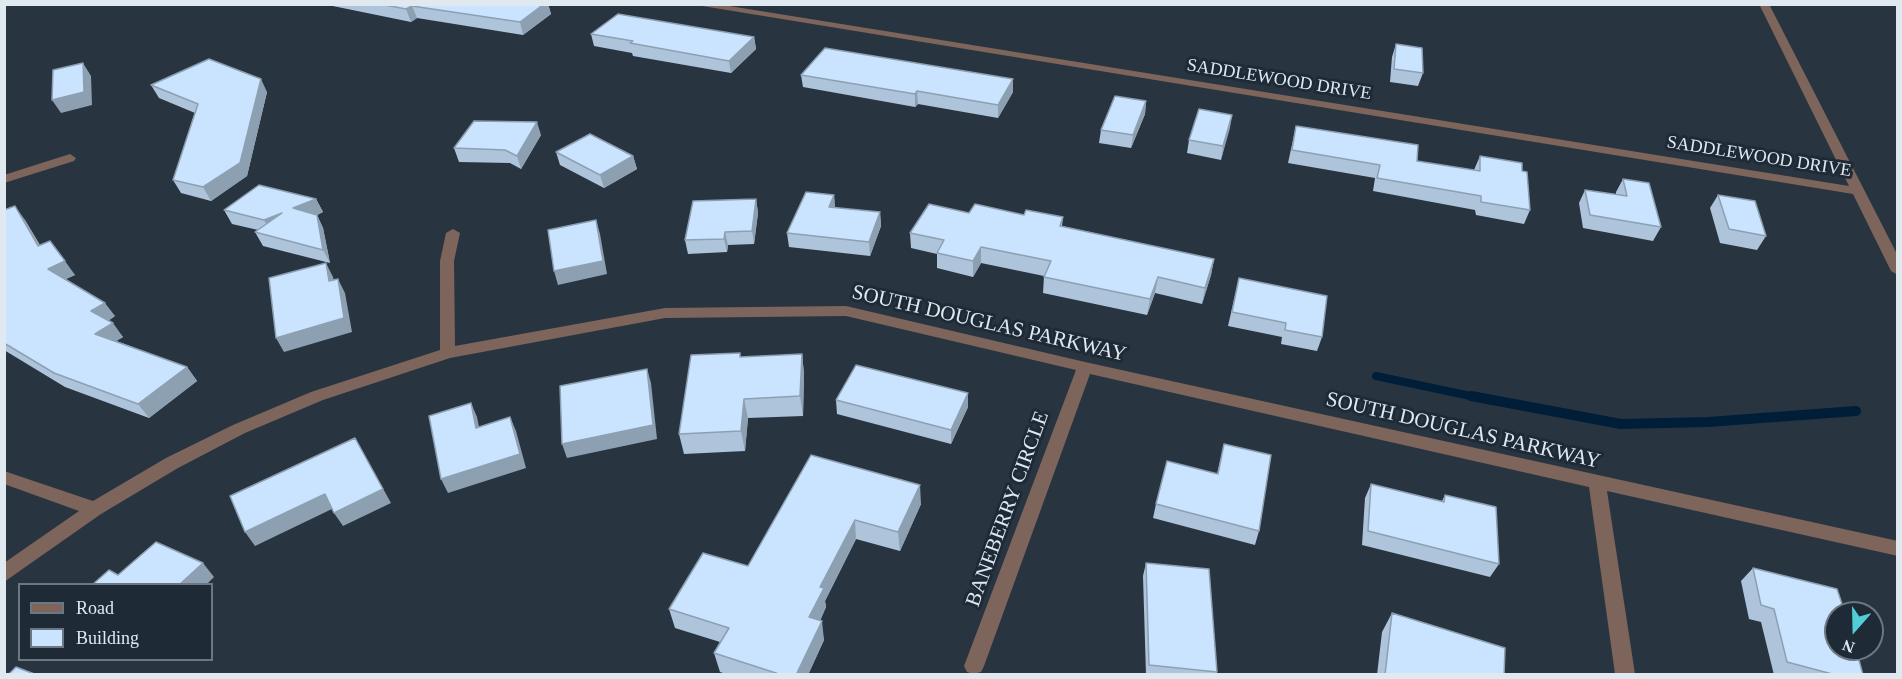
<!DOCTYPE html>
<html>
<head>
<meta charset="utf-8">
<style>
  body { margin:0 }
  #map { position:relative; width:1902px; height:679px; overflow:hidden; background:#283541; font-family:Georgia,serif }
  canvas { display:block }
  .frame { position:absolute; inset:0; border:6px solid #e0e8f0; pointer-events:none }
  .legend { position:absolute; left:18px; top:583px; width:195px; height:78px; box-sizing:border-box; background:#1e2b37; border:2px solid #6c7781; margin:0; padding:8px 10px; list-style:none; font-size:18px; color:#e0e8f0 }
  .legend li { display:flex; align-items:center; gap:12px; height:30px }
  .legend b { width:30px; border:2px solid #6c7781 }
  .north { position:absolute; left:1824px; top:601px; width:60px; height:60px; box-sizing:border-box; background:#1e2b37; border:2px solid #6c7781; border-radius:50%; rotate:200deg; font-size:16px; font-weight:700; line-height:24px; text-align:center; color:#e0e8f0 }
  .north::after { content:''; display:block; margin:auto; width:21px; height:27px; background:#52ccd6; clip-path:polygon(50% 0,100% 100%,50% 72%,0 100%) }
</style>
</head>
<body>
<div id="map">
<canvas width="1902" height="679"></canvas>
<div class="frame"></div>
<ul class="legend">
<li><b style="height:8px;background:#7d655b"></b>Road</li>
<li><b style="height:16px;background:#cae4ff"></b>Building</li>
</ul>
<div class="north">N</div>
</div>
<script>
const ctx = document.querySelector('canvas').getContext('2d');
ctx.lineJoin = 'round';
const shape = rows => new Path2D(rows.map(r => 'M' + r).join(''));
function trace(path, color, width, dash) { ctx.strokeStyle = color; ctx.lineWidth = width; ctx.lineCap = dash ? 'butt' : 'round'; ctx.setLineDash(dash || []); ctx.stroke(path); }
function fillPath(path, color) { ctx.fillStyle = color; ctx.fill(path, 'evenodd'); }
function drawText(font, color, halo, rows, align = 'center') {
  ctx.font = font + ' Georgia,serif'; ctx.lineWidth = 6; ctx.setLineDash([]); ctx.textBaseline = 'middle'; ctx.strokeStyle = halo; ctx.fillStyle = color; for (const [text, x, y, turn = 0] of rows) {
    ctx.save(); ctx.translate(x, y); ctx.rotate((+turn || 0) * Math.PI / 180); ctx.textAlign = isNaN(turn) ? turn : align; if (halo) ctx.strokeText(text, 0, 0); ctx.fillText(text, 0, 0); ctx.restore();
  }
}
const streamFar1 = shape([
  [1376,376,1480,398]
]);
const stream = shape([
  [1471,396,1621,424,1708,422,1856,411]
]);
const minor = shape([
  [690,4,717,4,1849,186,1759,4,1769,4,1898,256,1898,275,1891,271,1853,194,690,4],
  [70,154,76,158,74,161,4,183,4,175,70,154],
  [453,229,460,233,454,261,455,346,665,308,846,306,1085,362,1898,541,1898,556,1607,491,1635,674,1615,674,1589,487,1090,374,984,666,981,672,973,674,967,672,964,666,1076,370,846,316,665,318,450,358,323,400,245,433,178,468,101,514,4,582,4,563,79,511,4,484,4,471,93,501,166,458,233,425,311,392,440,350,440,261,446,233,453,229]
]);
const wall = shape([
  [323,4,548,4,551,14,523,35,417,18,411,22],
  [591,34,754,37,756,49,731,73,633,56,632,53,594,46],
  [1396,44,1423,73,1418,86,1390,82,1392,57],
  [801,75,1013,92,998,118,918,104,915,107,803,87],
  [151,85,267,92,247,176,211,201,181,193,173,180,195,113,159,98],
  [1146,101,1145,114,1131,148,1099,143,1101,130],
  [1232,115,1221,160,1187,153,1189,140],
  [1296,126,1417,161,1474,170,1480,156,1522,171,1530,210,1524,224,1476,215,1475,210,1373,191,1375,178,1288,163],
  [541,135,521,169,510,163,459,162,454,148],
  [556,152,633,156,637,169,604,188,560,165],
  [1623,179,1661,227,1653,241,1583,228,1579,203,1585,190,1616,195,1616,192],
  [834,195,835,208,880,212,881,226,870,256,789,247,787,233],
  [1718,195,1766,236,1757,250,1720,243,1710,208],
  [316,199,323,212,317,215,323,228,330,263,263,246,255,232,258,230,232,224,224,210],
  [756,199,758,213,754,244,728,245,727,252,688,254,685,240],
  [4,210,25,220,40,245,75,275,66,279,115,316,108,321,123,337,116,341,187,367,197,381,149,418,65,387,4,350],
  [969,213,1063,217,1062,226,1214,259,1211,275,1202,304,1155,293,1147,315,1043,293,1044,276,981,263,973,277,937,268,937,254,911,248,910,233],
  [1239,278,1322,337,1317,351,1281,344,1282,337,1228,326],
  [802,354,804,374,803,416,748,418,745,451,684,454,679,434,741,357],
  [836,400,968,407,951,444,837,414],
  [1224,444,1259,531,1255,545,1153,518,1156,504,1217,474],
  [811,455,921,504,900,551,856,539,825,601,826,607,820,621,824,640,808,675,729,675,720,672,714,653,720,642,675,628,669,609,748,566],
  [1371,484,1442,501,1445,495,1499,564,1490,577,1362,545,1365,498],
  [1146,563,1217,672,1216,675,1146,675,1143,576],
  [1753,568,1863,675,1774,675,1761,622,1749,619,1741,581],
  [1392,613,1504,675,1377,675,1382,632]
]);
const shadedWall = shape([
  [544,4,548,4,551,14,523,35,520,22],
  [412,6,417,18,411,22,406,9],
  [754,37,756,49,731,73,729,61],
  [83,63,91,76,92,105,61,113,52,100],
  [261,79,267,92,247,176,211,201,203,187],
  [1013,79,1013,92,998,118,998,105],
  [917,91,918,104,915,107,915,94],
  [1146,101,1145,114,1131,148,1133,135],
  [1232,115,1230,128,1221,160,1223,146],
  [537,122,541,135,521,169,517,156],
  [633,156,637,169,604,188,600,175],
  [834,195,835,209,829,207],
  [316,199,323,212,317,215,323,228,330,263,323,250,293,208],
  [756,199,758,213,754,244,752,231],
  [15,206,25,220,48,260,38,246],
  [880,212,881,226,870,256,869,242],
  [282,213,272,234,264,220],
  [596,220,600,234,607,274,558,285,554,271],
  [725,232,728,245,727,252,724,239],
  [981,247,981,263,973,277,973,261],
  [1214,259,1211,275,1202,304,1205,288],
  [65,261,75,275,58,282,48,269],
  [326,263,333,277,337,295,329,281],
  [1158,277,1155,293,1147,315,1150,299],
  [338,279,345,293,352,332,284,352,276,338],
  [105,303,115,316,101,325,91,311],
  [113,323,123,337,105,348,95,334],
  [802,354,804,374,803,416,800,396],
  [187,367,197,381,149,418,138,404],
  [647,369,651,383,657,439,567,458,562,444],
  [968,393,968,407,951,444,951,430],
  [744,399,748,418,745,451,741,431],
  [471,403,477,417,482,442,476,428],
  [510,417,516,431,526,468,448,493,441,479],
  [355,438,391,503,343,526,334,513],
  [920,485,921,504,900,551,898,532],
  [325,494,334,508,255,546,245,532],
  [855,520,856,539,825,601,826,607,812,636,809,617,820,587],
  [203,563,214,577,206,585,179,585],
  [822,621,824,640,808,675,796,675]
]);
const building = shape([
  [380,4,544,4,520,22,412,6,406,9,380,4],
  [618,14,754,37,729,61,630,43,633,41,591,34,618,14],
  [1396,44,1422,48,1423,73,1394,69,1396,44],
  [825,48,1013,79,998,105,917,91,915,94,801,75,825,48],
  [209,59,261,79,240,163,203,187,173,180,198,104,151,85,209,59],
  [83,63,84,92,52,100,53,70,83,63],
  [1115,96,1146,101,1133,135,1101,130,1115,96],
  [1199,109,1232,115,1223,146,1189,140,1199,109],
  [474,121,537,122,517,156,505,150,454,148,474,121],
  [1296,126,1418,145,1417,161,1480,171,1480,156,1522,163,1522,171,1527,172,1530,210,1481,202,1481,196,1377,178,1380,165,1292,150,1296,126],
  [590,134,633,156,600,175,556,152,590,134],
  [1623,179,1649,183,1661,227,1590,215,1585,190,1627,196,1623,179],
  [259,185,316,199,293,208,317,215,323,250,255,232,282,213,264,220,224,210,259,185],
  [806,192,834,195,829,207,880,212,869,242,787,233,806,192],
  [1718,195,1755,201,1766,236,1729,229,1718,195],
  [756,199,752,231,725,232,724,239,685,240,693,201,756,199],
  [929,204,969,213,975,204,1024,215,1026,210,1063,217,1060,226,1214,259,1205,288,1158,277,1150,299,1044,277,1051,261,981,247,973,261,937,253,944,240,910,233,929,204],
  [15,206,38,246,50,241,65,261,48,269,105,303,91,311,113,323,95,334,187,367,138,404,54,373,4,343,4,210,15,206],
  [596,220,603,261,554,271,548,230,596,220],
  [326,263,329,281,338,279,344,318,276,338,269,278,326,263],
  [1239,278,1327,296,1322,337,1285,330,1286,323,1232,312,1239,278],
  [740,353,740,357,802,354,800,396,744,399,741,431,679,434,691,355,740,353],
  [856,365,968,393,951,430,836,400,856,365],
  [647,369,653,425,562,444,560,386,647,369],
  [471,403,476,428,510,417,520,454,441,479,429,416,471,403],
  [355,438,383,489,334,513,325,494,245,532,230,496,355,438],
  [1224,444,1271,455,1259,531,1156,504,1167,461,1218,474,1224,444],
  [811,455,920,485,898,532,855,520,820,587,824,588,809,617,822,621,796,675,782,675,714,653,729,628,669,609,703,553,748,566,811,455],
  [1371,484,1444,502,1445,495,1496,507,1499,564,1368,531,1371,484],
  [156,542,203,563,179,585,92,585,109,570,118,575,156,542],
  [1146,563,1209,569,1217,672,1149,665,1146,563],
  [1753,568,1837,589,1845,613,1836,613,1836,649,1856,649,1863,675,1836,675,1787,662,1774,609,1761,605,1753,568],
  [1392,613,1505,648,1504,675,1385,675,1392,613],
  [16,667,37,675,8,675,16,667]
]);
const farStreetnames = [
  ["SADDLEWOOD DRIVE",1279,80,9],
  ["SADDLEWOOD DRIVE",1759,157,9]
];
const streetNames = [
  ["SOUTH DOUGLAS PARKWAY",989,324,13],
  ["SOUTH DOUGLAS PARKWAY",1463,431,13],
  ["BANEBERRY CIRCLE",1008,509,-70]
];
trace(streamFar1, '#001e37', 8);
trace(stream, '#001e37', 10);
fillPath(minor, '#7d655b');
fillPath(wall, '#aec4db');
fillPath(shadedWall, '#8da0b2');
fillPath(building, '#cae4ff');
trace(building, '#8da0b2', 1.5);
drawText('18px', '#e0e8f0', '#1e2b37', farStreetnames);
drawText('21px', '#e0e8f0', '#1e2b37', streetNames);
</script>
</body>
</html>
